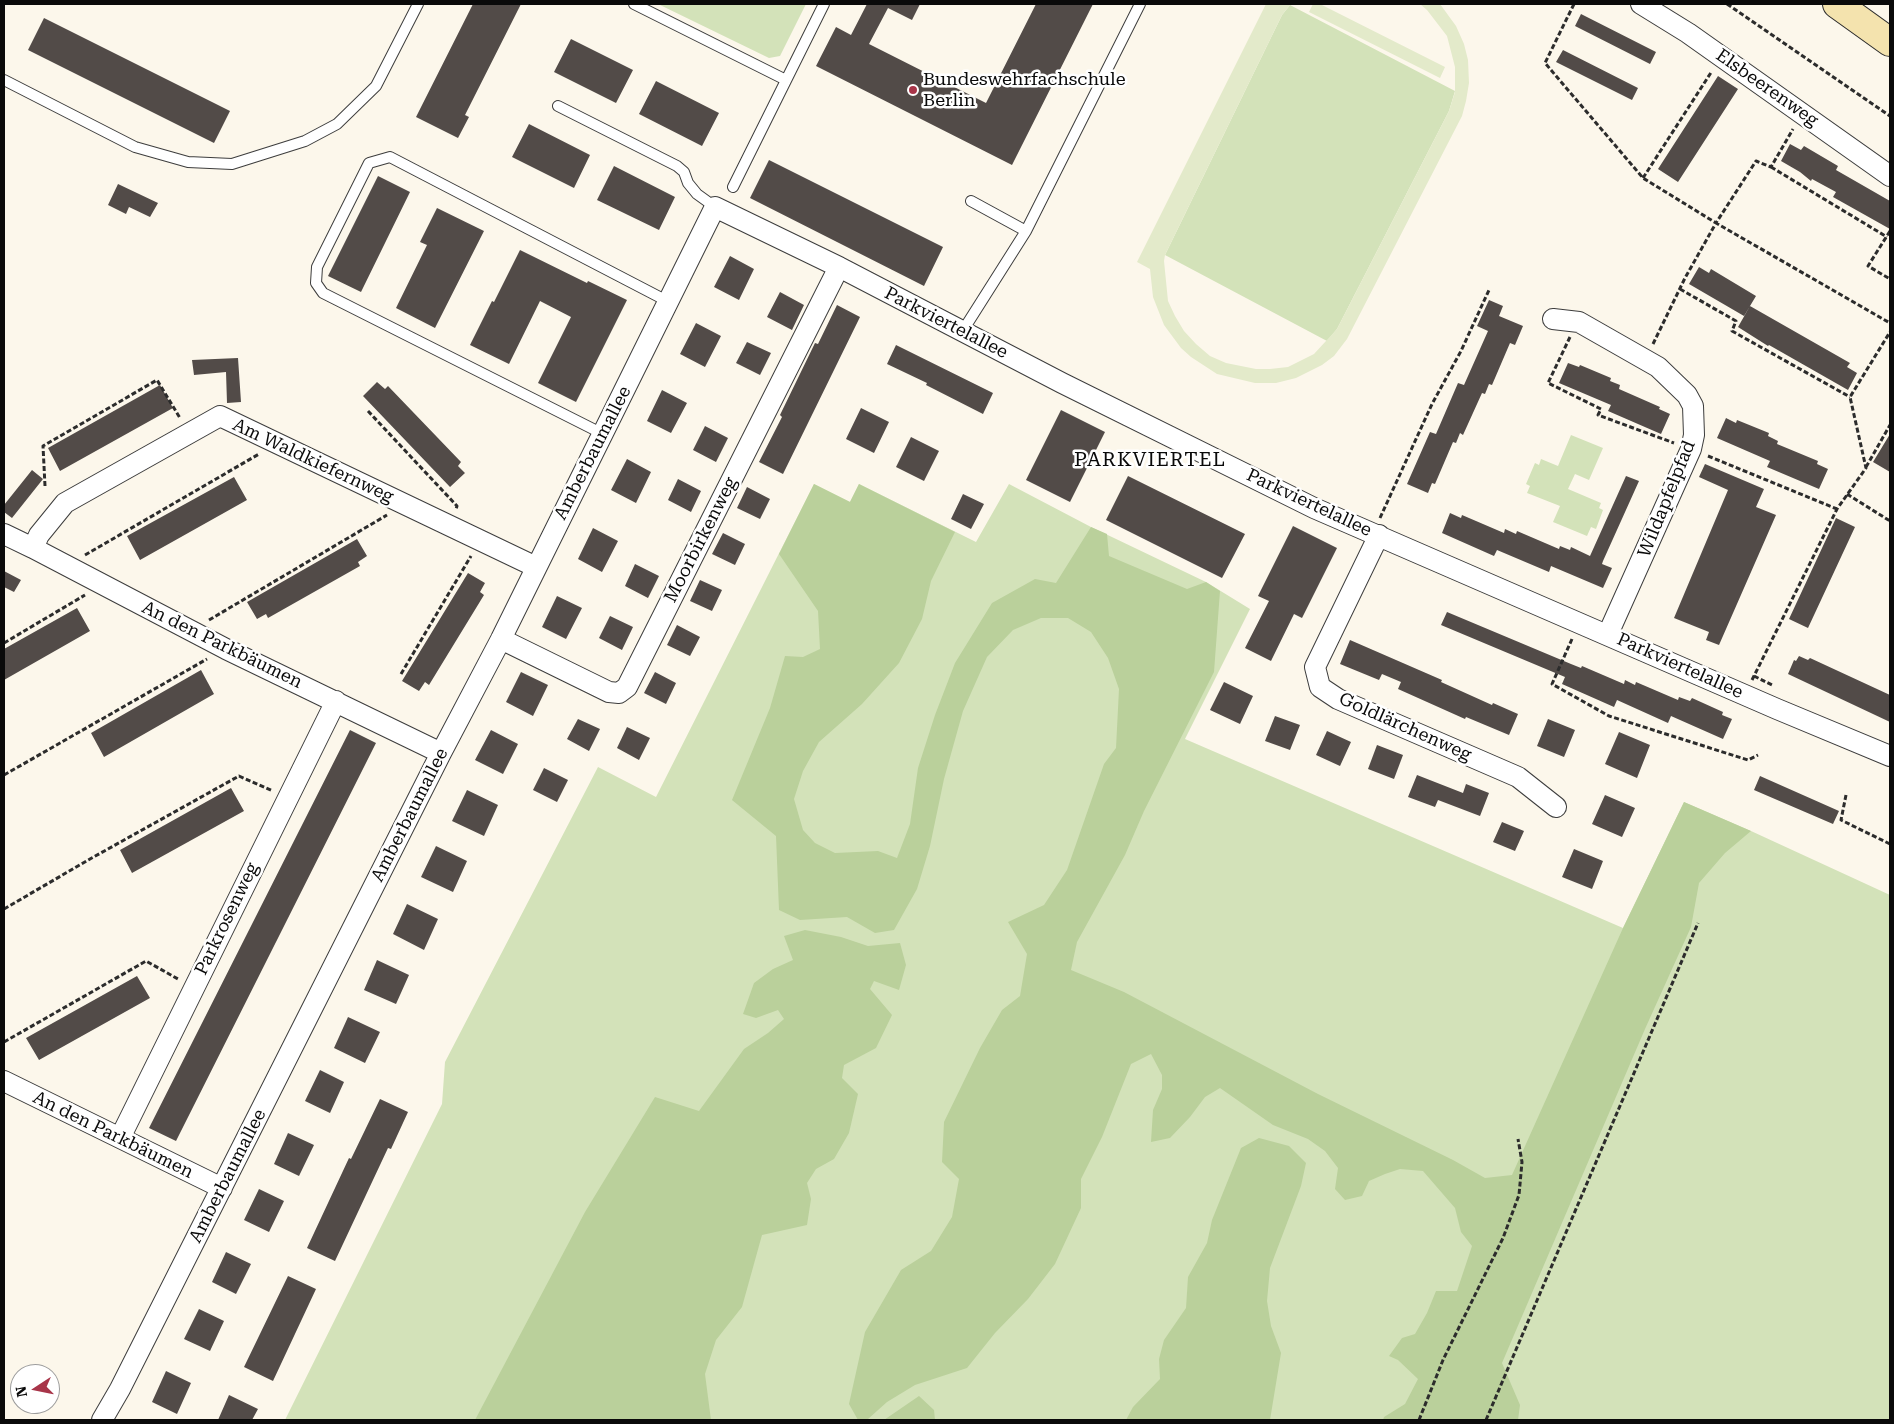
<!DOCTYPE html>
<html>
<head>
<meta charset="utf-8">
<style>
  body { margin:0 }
  #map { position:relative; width:1894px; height:1424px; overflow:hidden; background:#fcf7eb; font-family:"Roboto Serif",serif }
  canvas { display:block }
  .frame { position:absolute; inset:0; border:5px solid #0a0a0a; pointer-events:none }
  .north { position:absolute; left:10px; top:1364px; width:50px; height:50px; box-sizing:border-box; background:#fff; border:1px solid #9d9d9d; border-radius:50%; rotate:259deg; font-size:14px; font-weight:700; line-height:20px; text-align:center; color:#0a0a0a }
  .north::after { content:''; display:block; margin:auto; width:18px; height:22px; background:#a83549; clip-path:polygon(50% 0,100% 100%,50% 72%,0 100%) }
</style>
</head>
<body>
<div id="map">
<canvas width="1894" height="1424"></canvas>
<div class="frame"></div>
<div class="north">N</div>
</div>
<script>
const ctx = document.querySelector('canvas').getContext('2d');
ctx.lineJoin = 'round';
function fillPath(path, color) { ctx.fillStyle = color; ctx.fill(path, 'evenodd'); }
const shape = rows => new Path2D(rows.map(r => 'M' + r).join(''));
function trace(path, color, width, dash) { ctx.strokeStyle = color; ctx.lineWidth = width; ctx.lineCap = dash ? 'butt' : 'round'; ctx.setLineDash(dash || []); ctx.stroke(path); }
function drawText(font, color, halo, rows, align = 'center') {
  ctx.font = font + ' "Roboto Serif",serif'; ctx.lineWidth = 5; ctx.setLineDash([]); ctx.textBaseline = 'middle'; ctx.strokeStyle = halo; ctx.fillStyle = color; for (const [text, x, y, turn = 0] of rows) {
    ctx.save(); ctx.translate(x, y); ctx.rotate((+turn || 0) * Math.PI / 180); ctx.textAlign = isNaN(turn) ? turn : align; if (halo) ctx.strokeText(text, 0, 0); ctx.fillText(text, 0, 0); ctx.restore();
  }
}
const green = shape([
  [658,4,806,4,780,56,769,58],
  [1290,5,1455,91,1449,111,1337,329,1327,341,1165,255,1282,15],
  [1571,435,1603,448,1589,480,1575,474,1568,489,1601,503,1599,508,1603,510,1596,529,1591,527,1587,536,1553,522,1560,506,1527,493,1530,486,1526,484,1535,463,1539,465,1541,459,1558,466],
  [814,484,850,502,859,484,976,542,1009,484,1091,527,1206,582,1250,609,1185,739,1623,928,1684,802,1751,831,1890,895,1890,1420,285,1420,442,1104,445,1062,598,767,656,797]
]);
const forest = shape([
  [814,484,850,502,859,484,955,532,931,581,922,619,899,663,862,704,819,742,803,771,794,799,803,830,815,843,835,853,878,851,897,858,910,824,918,768,935,715,955,663,992,603,1035,579,1056,583,1091,527,1107,534,1109,556,1187,589,1206,582,1220,591,1214,672,1144,811,1125,855,1077,942,1071,970,1124,992,1318,1094,1453,1160,1485,1178,1512,1175,1623,928,1684,802,1751,831,1725,853,1699,883,1691,927,1645,1029,1502,1363,1520,1405,1518,1420,1383,1420,1384,1417,1405,1404,1418,1379,1398,1360,1389,1356,1402,1338,1415,1334,1427,1313,1436,1291,1457,1291,1472,1246,1461,1232,1455,1208,1423,1171,1400,1169,1385,1174,1369,1181,1362,1196,1345,1200,1335,1189,1338,1168,1325,1151,1308,1139,1273,1125,1220,1088,1205,1097,1190,1117,1170,1138,1151,1142,1153,1110,1162,1089,1162,1075,1151,1054,1131,1064,1102,1137,1081,1179,1081,1208,1055,1264,1028,1299,995,1333,967,1368,915,1385,887,1402,868,1419,858,1420,849,1404,865,1332,901,1270,931,1251,952,1217,959,1179,942,1162,944,1122,980,1048,1002,1010,1020,996,1027,954,1008,922,1044,905,1067,870,1104,764,1116,748,1119,689,1108,658,1091,632,1068,618,1041,618,1013,630,987,657,963,711,944,779,930,846,917,889,894,930,875,933,847,917,800,920,779,910,776,836,732,800,770,708,785,656,803,657,820,649,818,611,779,554],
  [805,930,841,937,868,946,900,943,906,965,899,990,874,981,870,989,892,1015,876,1048,844,1065,842,1078,858,1094,849,1133,834,1159,816,1169,807,1183,811,1199,807,1225,762,1235,742,1307,716,1340,705,1374,711,1420,475,1420,585,1212,655,1097,699,1111,744,1049,768,1033,784,1019,778,1010,756,1018,743,1014,754,983,773,969,793,960,784,936],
  [1259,1138,1289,1146,1306,1163,1301,1186,1270,1268,1267,1301,1271,1326,1281,1353,1270,1420,1126,1420,1133,1407,1160,1379,1159,1359,1164,1340,1186,1308,1188,1277,1207,1243,1212,1220,1241,1148],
  [919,1396,934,1410,935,1420,884,1420]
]);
const pitch = shape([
  [1266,4,1291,4,1282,15,1165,255,1164,261,1168,301,1175,316,1184,331,1196,344,1210,356,1226,363,1256,369,1270,369,1288,367,1314,354,1337,329,1449,111,1455,92,1455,67,1447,36,1427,10,1420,4,1440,4,1456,26,1464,44,1468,60,1469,83,1466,101,1462,116,1347,339,1334,356,1322,365,1296,378,1276,383,1255,383,1217,374,1191,357,1181,348,1164,325,1153,297,1150,269,1137,262],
  [1313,4,1320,4,1445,67,1440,78,1309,12]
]);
const building = shape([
  [473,4,521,4,465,115,469,117,458,138,416,117],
  [867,4,920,4,912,20,888,8,869,44,986,103,1036,4,1093,4,1012,165,816,66,836,27,851,35],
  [1581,14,1656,52,1650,64,1575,26],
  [44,18,230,111,214,143,28,50],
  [571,39,633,70,616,103,554,72],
  [1563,50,1638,88,1632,100,1556,62],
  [1718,76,1738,89,1678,182,1658,169],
  [656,81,719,113,702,146,639,114],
  [529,124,590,155,574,188,512,157],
  [1790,144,1801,150,1804,146,1838,166,1836,170,1890,201,1890,229,1833,197,1836,192,1812,179,1811,181,1800,172,1781,161],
  [769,160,943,247,924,286,750,198],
  [614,166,675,197,659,230,597,200],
  [378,176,410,192,361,292,328,276],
  [118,184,158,203,150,217,129,207,126,214,108,205],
  [437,208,484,231,435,328,396,308,427,245,420,242],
  [520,250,587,283,588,281,627,300,576,402,538,383,571,317,540,301,509,364,470,345,492,301,494,302],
  [730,256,754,269,739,300,714,287],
  [1699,267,1709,273,1711,269,1756,296,1744,316,1689,284],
  [780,292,804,305,792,330,767,317],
  [1489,300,1503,306,1499,316,1523,326,1515,345,1510,343,1492,385,1489,384,1485,394,1482,393,1463,435,1460,433,1456,443,1453,442,1435,484,1432,483,1428,493,1407,484,1430,432,1436,434,1458,383,1464,385,1488,331,1477,326],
  [837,305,860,317,783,474,759,462,782,417,780,415,815,343,818,344],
  [1750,306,1850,363,1847,367,1857,373,1848,390,1769,345,1768,346,1738,327],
  [696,323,721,336,705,367,680,354],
  [747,342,771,353,760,375,736,363],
  [896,345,993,393,983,414,926,385,927,383,887,364],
  [238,358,241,402,227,403,226,372,194,375,192,360],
  [1568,363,1579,367,1580,365,1611,378,1610,381,1620,385,1619,389,1660,407,1659,409,1670,414,1661,434,1608,411,1611,405,1559,383],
  [377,382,385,389,388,386,461,462,458,466,465,473,450,487,363,396],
  [160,385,173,408,60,471,48,448],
  [662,390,687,403,671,433,647,421],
  [861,408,889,422,874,453,846,439],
  [1061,410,1105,432,1070,502,1026,480],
  [1726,418,1736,423,1737,420,1769,433,1768,436,1778,441,1777,444,1818,461,1817,464,1828,469,1819,489,1767,467,1770,461,1717,438],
  [705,426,728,438,716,462,693,450],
  [1890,434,1890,472,1873,462],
  [911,437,939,451,924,481,896,467],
  [627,459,651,472,636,503,611,490],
  [1705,464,1764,489,1756,507,1776,515,1719,645,1706,640,1709,632,1674,618,1728,490,1699,477],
  [32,470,43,479,12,518,4,512,4,505],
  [1128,476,1245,534,1222,578,1106,520],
  [1626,476,1639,481,1603,561,1602,564,1612,568,1603,588,1551,566,1549,572,1497,550,1494,556,1442,533,1450,513,1461,518,1462,515,1504,533,1505,529,1516,534,1517,531,1559,549,1560,546,1570,550,1571,547,1590,556],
  [234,477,247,500,140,560,127,536],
  [678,479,701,491,691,512,668,500],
  [747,487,770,499,760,519,737,508],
  [963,494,984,504,971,529,951,519],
  [1836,518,1855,527,1808,628,1789,619],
  [1293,526,1337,548,1302,618,1294,614,1271,661,1245,648,1269,601,1258,596],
  [593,528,618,541,602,572,578,559],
  [723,533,745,544,735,565,712,554],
  [357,539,367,556,358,562,360,566,268,618,266,614,257,619,247,602],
  [635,564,659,576,648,598,625,586],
  [4,571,21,580,14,592,4,587],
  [468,573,485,583,480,592,484,595,429,685,425,682,419,691,402,681],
  [700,580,722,590,712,611,690,601],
  [557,596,582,608,566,639,542,627],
  [77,608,90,631,4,680,4,649],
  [1447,612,1571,664,1581,668,1582,666,1624,684,1625,680,1635,685,1636,682,1678,700,1679,697,1690,701,1692,698,1723,712,1722,715,1732,719,1723,739,1671,716,1668,723,1617,700,1614,707,1562,684,1565,677,1441,625],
  [610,616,633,627,622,650,599,638],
  [677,625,700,637,690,656,667,645],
  [1350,640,1442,680,1441,682,1492,705,1493,703,1518,714,1509,735,1466,717,1465,719,1398,689,1401,682,1382,674,1379,680,1340,664],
  [1799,656,1808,660,1810,658,1890,695,1890,722,1788,674,1794,660,1796,661],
  [201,670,214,694,104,757,91,733],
  [521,672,548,685,533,716,506,702],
  [655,672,676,683,666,704,644,693],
  [1224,682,1253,696,1240,724,1210,710],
  [1275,716,1300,725,1290,750,1265,741],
  [578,719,600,729,589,751,567,739],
  [1548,719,1575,730,1564,757,1537,746],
  [627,727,650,738,639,760,617,748],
  [350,730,376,743,176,1141,149,1128],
  [491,730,518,744,503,774,475,760],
  [1327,731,1351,742,1340,766,1316,755],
  [1619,732,1650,745,1637,778,1605,764],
  [1377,745,1403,755,1394,779,1368,769],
  [544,768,568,780,557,802,533,790],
  [1417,775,1463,793,1466,784,1489,793,1480,816,1438,800,1435,807,1408,797],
  [1760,776,1839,811,1833,824,1754,790],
  [231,788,244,811,132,873,120,850],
  [467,790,498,805,484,836,452,821],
  [1605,795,1635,808,1622,837,1592,824],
  [1502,822,1524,831,1515,851,1493,842],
  [436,846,467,861,453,892,421,877],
  [1574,849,1603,861,1592,889,1562,877],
  [407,904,438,919,424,950,393,934],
  [377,960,409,975,396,1004,364,990],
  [137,976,150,998,39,1060,26,1038],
  [348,1017,380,1032,365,1063,334,1048],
  [320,1070,344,1082,330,1113,305,1101],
  [380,1099,408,1112,391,1149,388,1148,335,1261,307,1248,349,1158,351,1159],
  [288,1133,314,1145,299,1176,274,1164],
  [259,1189,284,1201,269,1232,244,1220],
  [226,1252,251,1264,236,1294,212,1282],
  [288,1276,316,1289,273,1381,244,1367],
  [199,1309,224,1321,210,1351,184,1339],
  [166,1371,191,1383,177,1414,152,1402],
  [229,1395,258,1409,252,1420,218,1420]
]);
const path = shape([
  [1574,4,1545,63,1643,178,1716,223,1756,161,1771,167,1793,129],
  [1727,4,1890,116],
  [1771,167,1887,237],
  [1643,178,1712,71],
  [1890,231,1868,266,1890,279],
  [1680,289,1736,321,1732,331,1850,397],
  [1570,337,1548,383,1601,409,1598,415,1674,443],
  [1653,344,1685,278,1716,223,1890,323],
  [368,411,457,506,456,509],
  [1708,456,1837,509],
  [1866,467,1890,425],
  [45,486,43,446,157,380,180,418],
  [1847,494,1890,521],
  [1380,518,1432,404,1461,351,1489,290],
  [85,555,259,454],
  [209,620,387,515],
  [1572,639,1552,684,1609,716,1748,760,1758,755],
  [4,643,85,595],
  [401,674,471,556],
  [1754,676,1774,686],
  [1752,680,1837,509,1866,468,1850,397,1890,332],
  [4,775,207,659],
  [1846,795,1841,820,1890,844],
  [4,909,90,859,239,776,273,791],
  [4,1042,146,961,178,979],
  [1419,1420,1443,1360,1503,1238,1519,1195,1522,1162,1518,1139],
  [1486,1420,1698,923]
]);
const lane = shape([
  [634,4,786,80],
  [4,80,135,147,188,162,232,164,305,141,337,124,376,86,418,4],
  [558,106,677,166,684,172,688,183,697,194,715,207],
  [733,187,824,4],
  [971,201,1026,231],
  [962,332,1026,231,1140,4],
  [603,434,323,293,316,283,317,267,369,163,390,157,669,302]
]);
const street = shape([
  [1641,4,1688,33,1890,176],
  [1553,319,1579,322,1658,367,1687,395,1693,406,1694,435,1691,449,1608,634],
  [4,534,33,548,226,649,441,753],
  [1379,535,1315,667,1320,687,1338,699,1518,777,1556,807],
  [33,548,39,535,65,503,220,416,536,567],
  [501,639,609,692,619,693,627,687,839,267],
  [4,1081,222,1188],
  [120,1138,336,701],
  [102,1420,120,1389,441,753,501,639,715,207,839,267,1062,383,1314,508,1777,709,1890,756]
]);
const secondary = shape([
  [1837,4,1890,42]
]);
const markers = [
  [913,90,5,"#a83549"]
];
const poiNames = [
  ["Bundeswehrfachschule",923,80],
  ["Berlin",923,101]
];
const streetNames = [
  ["Elsbeerenweg",1767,88,35],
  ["Parkviertelallee",946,323,27],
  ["Amberbaumallee",593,453,-63],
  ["Am Waldkiefernweg",313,461,25],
  ["Wildapfelpfad",1667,499,-68],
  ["Parkviertelallee",1309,503,25],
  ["Moorbirkenweg",701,540,-63],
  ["An den Parkbäumen",222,645,26],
  ["Parkviertelallee",1680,666,24],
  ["Goldlärchenweg",1405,727,24],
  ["Amberbaumallee",410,815,-63],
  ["Parkrosenweg",227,919,-64],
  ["An den Parkbäumen",113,1135,26],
  ["Amberbaumallee",228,1176,-63]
];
const quarterNames = [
  ["PARKVIERTEL",1150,460]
];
fillPath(green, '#d3e2b9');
fillPath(forest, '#bad09b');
fillPath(pitch, '#e3eaca');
fillPath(building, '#524b48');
trace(lane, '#3d3d3d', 12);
trace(street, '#3d3d3d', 22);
trace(secondary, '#2c2c2c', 30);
trace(path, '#2c2c2c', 3, [5, 2.5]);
trace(lane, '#fff', 10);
trace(street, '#fff', 20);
trace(secondary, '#f4e3ae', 28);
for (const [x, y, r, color] of markers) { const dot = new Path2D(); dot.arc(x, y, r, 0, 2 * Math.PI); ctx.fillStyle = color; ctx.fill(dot); trace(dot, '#fff', 2); }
drawText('18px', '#0a0a0a', '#fff', poiNames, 'left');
drawText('18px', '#0a0a0a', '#fff', streetNames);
ctx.letterSpacing = '1px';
drawText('20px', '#0a0a0a', '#fff', quarterNames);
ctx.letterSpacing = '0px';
</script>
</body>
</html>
